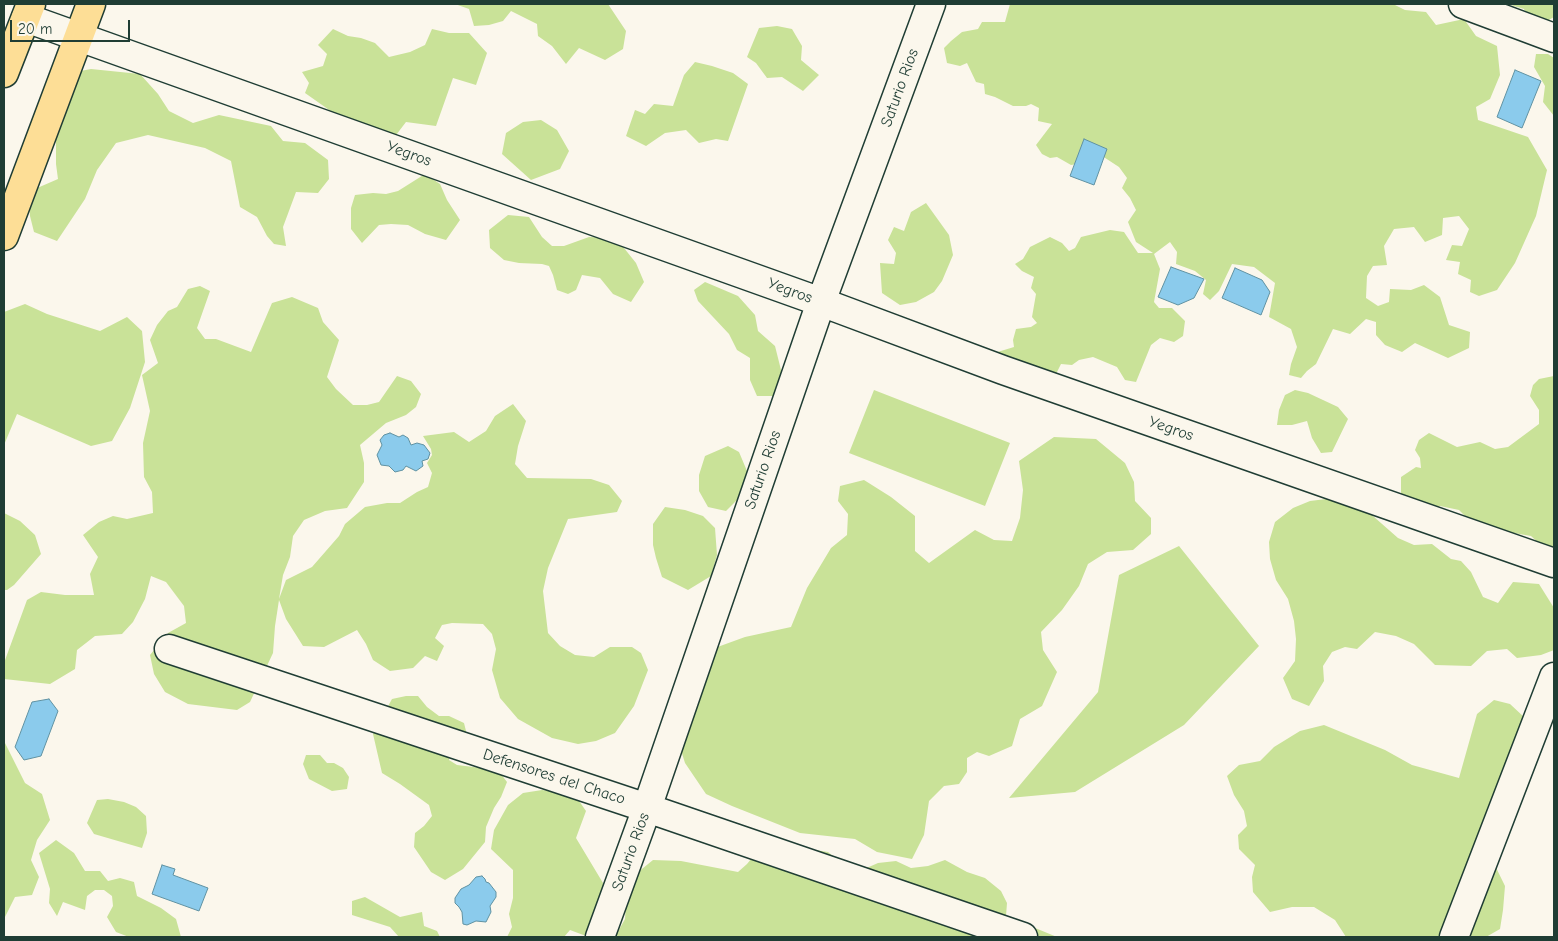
<!DOCTYPE html>
<html>
<head>
<meta charset="utf-8">
<style>
  body { margin:0 }
  #map { position:relative; width:1558px; height:941px; overflow:hidden; background:#fbf7ec; font-family:"Comic Neue",sans-serif }
  canvas { display:block }
  .frame { position:absolute; inset:0; border:5px solid #1f3d34; pointer-events:none }
  .scale { position:absolute; left:10px; top:20px; width:120px; height:22px; box-sizing:border-box; border:2px solid #1f3d34; border-top:0; padding-left:6px; font-size:15px; line-height:18px; white-space:nowrap; color:#1f3d34; -webkit-text-stroke:4px #fbf7ec; paint-order:stroke }
</style>
</head>
<body>
<div id="map">
<canvas width="1558" height="941"></canvas>
<div class="frame"></div>
<div class="scale">20 m</div>
</div>
<script>
const ctx = document.querySelector('canvas').getContext('2d');
ctx.lineJoin = 'round';
function fillPath(path, color) { ctx.fillStyle = color; ctx.fill(path, 'evenodd'); }
const shape = rows => new Path2D(rows.map(r => 'M' + r).join(''));
function trace(path, color, width, dash) { ctx.strokeStyle = color; ctx.lineWidth = width; ctx.lineCap = dash ? 'butt' : 'round'; ctx.setLineDash(dash || []); ctx.stroke(path); }
function drawText(font, color, halo, rows, align = 'center') {
  ctx.font = font + ' "Comic Neue",sans-serif'; ctx.lineWidth = 4; ctx.setLineDash([]); ctx.textBaseline = 'middle'; ctx.strokeStyle = halo; ctx.fillStyle = color; for (const [text, x, y, turn = 0] of rows) {
    ctx.save(); ctx.translate(x, y); ctx.rotate((+turn || 0) * Math.PI / 180); ctx.textAlign = isNaN(turn) ? turn : align; if (halo) ctx.strokeText(text, 0, 0); ctx.fillText(text, 0, 0); ctx.restore();
  }
}
const green = shape([
  [455,4,608,4,626,31,623,49,605,60,579,48,566,64,552,46,538,36,537,24,511,11,503,21,489,25,474,26,469,9],
  [1010,4,1393,4,1405,10,1426,12,1436,25,1464,19,1476,36,1497,46,1500,75,1490,99,1476,107,1478,120,1528,137,1547,170,1536,216,1515,263,1497,290,1479,296,1470,292,1471,280,1458,274,1460,262,1446,260,1452,245,1462,246,1469,229,1459,216,1443,218,1442,235,1425,242,1414,227,1394,229,1384,246,1387,265,1373,266,1367,276,1366,298,1378,306,1389,302,1390,289,1411,290,1424,285,1440,297,1449,325,1470,332,1469,348,1448,358,1415,343,1402,352,1385,345,1376,335,1376,322,1366,319,1350,334,1333,329,1316,364,1307,371,1301,378,1289,375,1291,364,1297,347,1291,329,1269,317,1275,283,1254,267,1232,264,1219,291,1210,300,1203,294,1206,280,1195,271,1176,264,1177,252,1170,242,1154,254,1160,269,1154,302,1159,308,1172,308,1185,321,1183,336,1174,342,1160,338,1151,345,1136,382,1125,380,1117,367,1093,357,1079,360,1072,365,1061,364,1050,386,991,354,1014,347,1013,340,1016,329,1031,327,1037,323,1032,317,1036,294,1031,288,1034,277,1022,271,1015,264,1023,259,1030,247,1050,237,1062,243,1069,251,1075,248,1081,237,1110,230,1124,232,1138,253,1153,253,1136,242,1128,222,1136,210,1130,198,1122,188,1127,178,1119,167,1096,152,1089,162,1071,165,1057,157,1050,158,1042,154,1036,145,1052,124,1038,121,1039,108,1031,104,1026,106,1013,106,995,97,985,94,984,84,976,82,967,63,960,66,947,63,944,48,951,41,962,32,978,29,982,22,1005,22],
  [1510,4,1553,4,1554,5,1554,17,1547,21,1530,21,1524,9,1511,5],
  [777,26,792,29,802,46,801,60,819,75,803,91,782,77,767,78,756,63,747,57,759,28],
  [333,29,348,36,361,38,375,43,389,57,410,52,425,45,432,29,449,33,469,33,487,53,476,85,453,78,436,126,406,122,393,139,342,119,305,93,309,83,302,72,323,66,327,54,318,45],
  [1536,54,1548,54,1554,58,1554,116,1543,102,1545,86,1534,67],
  [695,62,712,66,733,73,748,84,728,141,716,139,699,143,686,130,665,133,646,146,626,136,635,110,645,114,654,104,673,106,684,75],
  [91,69,140,74,158,94,169,111,193,123,219,115,271,126,283,141,305,143,328,160,329,179,318,193,296,192,283,227,286,246,274,244,267,236,257,217,240,207,231,161,205,148,148,135,116,143,97,170,85,199,57,241,34,232,30,216,28,192,58,179,56,164,56,142,43,104,49,77],
  [541,120,557,130,569,151,560,169,531,180,502,154,506,133,523,122],
  [425,174,440,184,447,200,460,220,446,240,425,234,408,225,391,224,379,225,362,243,351,229,351,208,355,195,373,193,386,194,398,191],
  [926,203,949,235,953,255,942,281,934,292,916,302,900,305,882,293,880,263,894,264,896,253,888,240,894,227,904,231,911,212],
  [508,215,529,217,542,237,552,246,564,246,589,237,616,238,636,263,644,282,631,302,613,294,600,278,582,275,576,290,568,294,557,290,553,275,549,266,542,264,519,263,504,260,490,248,489,230],
  [705,282,738,296,755,315,758,331,775,346,782,374,773,396,757,396,750,380,750,358,737,350,729,334,698,301,694,290],
  [200,286,210,291,197,328,205,339,216,339,251,352,272,303,292,297,318,308,323,322,339,340,327,377,336,389,353,405,367,405,379,402,397,376,411,381,421,394,416,407,406,415,386,423,360,445,364,463,364,482,347,508,325,511,304,520,293,536,290,557,283,575,279,599,286,580,312,567,339,536,345,524,365,507,387,503,400,503,417,492,428,487,432,473,427,463,432,455,431,449,423,436,454,432,469,442,486,431,495,416,513,404,526,421,518,446,515,464,527,478,591,479,609,485,622,501,617,512,568,519,548,568,543,591,548,633,560,646,575,655,594,657,610,647,632,647,641,653,648,670,634,706,615,733,596,741,578,744,552,738,518,719,500,698,492,670,496,649,492,634,483,624,452,623,442,625,435,638,444,646,437,661,425,656,413,668,390,671,373,660,366,644,357,630,324,647,303,646,286,619,279,600,275,626,273,653,250,702,237,710,188,704,165,692,154,674,150,655,168,633,186,623,184,606,166,582,151,576,145,599,133,622,122,634,95,636,77,650,75,669,50,684,4,679,4,663,27,600,41,592,65,595,94,595,90,574,98,557,83,535,99,522,113,516,127,519,153,513,152,492,144,477,143,443,150,411,142,375,158,363,150,340,157,325,168,311,177,307,188,289],
  [25,304,47,314,100,331,127,317,142,331,145,362,130,408,112,441,91,446,17,414,4,445,4,312],
  [1554,376,1554,553,1543,547,1531,536,1491,529,1478,529,1459,510,1440,506,1431,510,1401,496,1401,477,1416,467,1421,468,1420,458,1415,450,1419,440,1429,433,1457,447,1480,442,1495,449,1508,447,1539,424,1539,410,1530,396,1533,385,1539,379],
  [874,390,1010,443,985,506,849,453],
  [1295,390,1308,393,1338,407,1348,419,1332,452,1321,453,1312,438,1307,421,1292,425,1277,425,1279,410,1285,395],
  [1054,437,1096,439,1125,463,1134,482,1135,501,1151,518,1151,534,1133,550,1107,552,1088,564,1079,586,1062,610,1041,632,1043,650,1057,672,1042,706,1020,719,1012,746,989,756,977,752,967,758,967,772,959,784,944,786,929,801,924,835,912,859,877,852,855,839,800,833,732,806,706,794,685,763,674,728,701,653,745,637,791,627,807,588,831,548,847,535,848,514,838,501,840,486,864,480,891,497,915,516,915,551,929,563,975,530,994,540,1012,541,1020,518,1023,490,1019,461],
  [728,446,739,452,747,471,748,486,742,495,726,511,708,507,699,491,699,475,705,456],
  [1342,497,1365,509,1398,538,1414,545,1432,544,1451,559,1461,561,1471,572,1483,597,1498,603,1513,582,1539,584,1554,608,1554,650,1541,655,1517,658,1507,649,1487,651,1471,666,1435,665,1414,644,1396,636,1375,632,1357,649,1345,647,1332,652,1323,666,1324,681,1309,706,1292,699,1283,678,1295,661,1296,639,1294,621,1288,599,1276,580,1270,559,1269,542,1275,522,1293,508,1310,501],
  [665,507,685,510,703,516,715,528,717,555,711,576,688,590,662,577,656,558,653,545,653,524],
  [4,513,20,521,35,535,41,554,14,585,7,590,4,590],
  [1179,546,1259,646,1184,725,1075,792,1009,798,1098,692,1119,575],
  [406,696,418,696,427,707,439,716,449,716,464,723,467,735,454,739,449,760,457,765,498,770,507,782,501,797,494,808,486,827,485,842,463,869,445,880,431,872,414,847,415,833,424,826,432,816,429,805,400,784,382,773,373,734,392,699],
  [1494,700,1510,704,1524,717,1482,839,1505,886,1503,910,1500,929,1486,937,1346,937,1335,920,1314,907,1292,907,1270,912,1253,892,1252,877,1255,865,1239,849,1238,835,1247,826,1244,811,1234,795,1227,776,1239,765,1260,761,1274,747,1300,731,1324,725,1385,750,1412,765,1459,778,1477,714],
  [4,741,25,783,42,794,50,820,37,840,31,860,39,877,32,895,15,897,4,919],
  [306,755,320,755,327,763,334,763,343,768,349,777,347,789,332,791,309,779,303,764],
  [542,790,559,792,577,798,586,811,576,838,609,893,599,921,586,936,570,930,564,937,507,937,512,927,509,914,513,898,513,870,491,849,494,830,508,805,523,793],
  [108,799,124,802,136,807,146,816,147,833,142,848,94,834,87,823,97,800],
  [56,840,74,853,85,871,100,871,108,881,120,878,134,882,137,896,161,908,176,919,181,937,129,937,116,932,107,917,113,906,112,896,104,890,95,890,87,896,85,910,63,902,57,916,49,903,50,889,39,853],
  [765,842,828,852,845,866,862,870,878,863,896,861,911,868,928,866,945,860,967,872,985,878,1001,891,1007,903,1006,916,1057,937,615,937,625,919,627,888,637,873,653,860,681,861,738,872,747,864],
  [365,897,400,917,422,912,424,926,437,931,440,937,399,937,390,927,352,915,352,901]
]);
const water = shape([
  [1515,70,1541,81,1522,128,1497,117,1515,70],
  [1084,139,1107,149,1094,185,1070,176,1084,139],
  [1171,267,1204,279,1194,298,1178,305,1158,297,1171,267],
  [1235,268,1262,280,1270,292,1261,315,1222,298,1235,268],
  [390,433,399,437,403,435,408,438,411,445,417,443,424,445,430,453,428,459,422,461,423,466,416,471,406,466,403,470,395,472,389,466,381,465,377,455,382,445,380,440,384,435,390,433],
  [49,699,58,711,41,756,24,760,15,747,32,702,49,699],
  [162,865,175,869,173,875,208,888,199,911,152,894,162,865],
  [482,876,485,879,486,882,489,883,496,892,496,897,490,906,491,912,486,922,476,921,467,925,463,924,462,912,459,907,455,903,455,898,461,889,469,885,476,877,482,876]
]);
const minor = shape([
  [1463,4,1554,38],
  [26,18,821,302,1003,370,1554,563],
  [169,649,647,808,1023,937],
  [600,937,647,808,821,302,931,4],
  [1454,937,1554,677]
]);
const primary = shape([
  [4,73,31,4],
  [4,236,91,4]
]);
const streetNames = [
  ["Saturio Rios",900,88,-70],
  ["Yegros",409,154,20],
  ["Yegros",790,291,20],
  ["Yegros",1171,429,19],
  ["Saturio Rios",763,470,-71],
  ["Defensores del Chaco",554,777,18],
  ["Saturio Rios",631,852,-70]
];
fillPath(green, '#c9e298');
fillPath(water, '#8bcbec');
trace(water, '#6092a2', 1);
trace(minor, '#1f3d34', 31);
trace(primary, '#1f3d34', 31);
trace(minor, '#fbf7ec', 28);
trace(primary, '#fdde96', 28);
drawText('16px', '#1f3d34', '#fbf7ec', streetNames);
</script>
</body>
</html>
